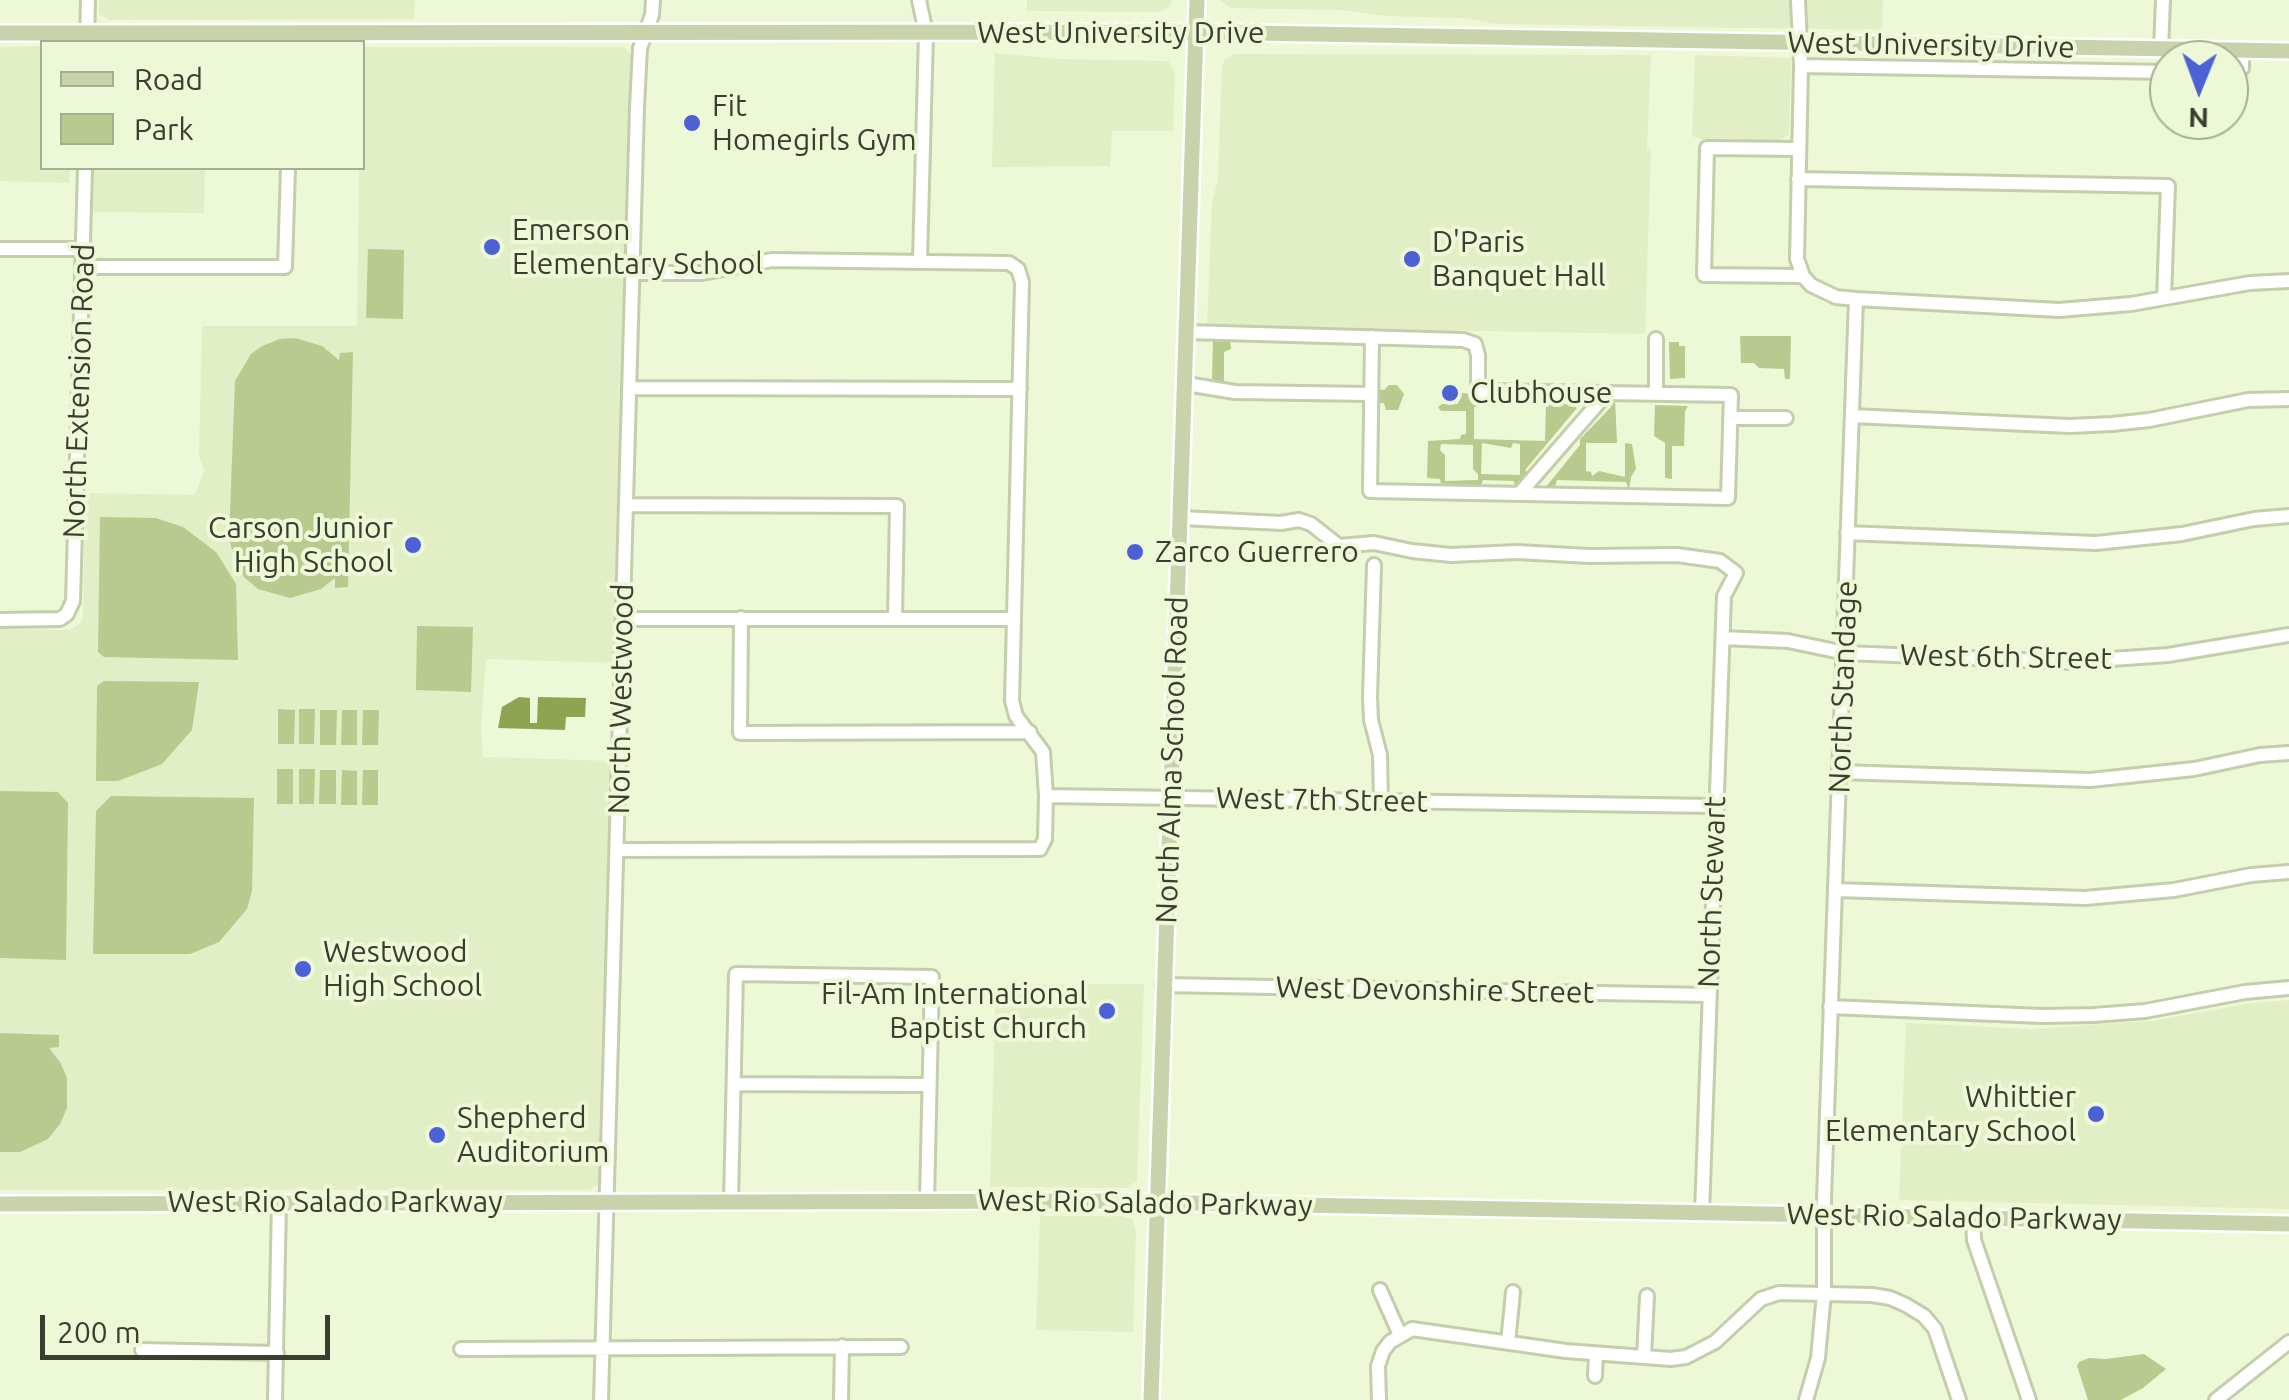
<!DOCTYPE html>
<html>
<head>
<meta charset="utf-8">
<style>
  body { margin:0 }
  #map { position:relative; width:2289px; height:1400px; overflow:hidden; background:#edf8d6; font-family:Ubuntu,sans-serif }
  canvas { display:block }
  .legend { position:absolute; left:40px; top:40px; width:325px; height:130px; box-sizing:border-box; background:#edf8d6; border:2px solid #a5ae94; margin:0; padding:12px 18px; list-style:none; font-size:30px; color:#3a3e31 }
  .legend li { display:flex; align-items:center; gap:20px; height:50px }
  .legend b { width:50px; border:2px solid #a5ae94 }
  .north { position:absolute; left:2149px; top:40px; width:100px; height:100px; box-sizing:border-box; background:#edf8d6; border:2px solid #a5ae94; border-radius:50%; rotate:181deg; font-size:28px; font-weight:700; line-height:40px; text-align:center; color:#3a3e31 }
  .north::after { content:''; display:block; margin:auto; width:35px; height:45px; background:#4d61d6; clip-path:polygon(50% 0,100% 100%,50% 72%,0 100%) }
  .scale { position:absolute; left:40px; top:1315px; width:290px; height:45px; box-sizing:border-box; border:5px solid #3a3e31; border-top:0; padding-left:12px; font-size:30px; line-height:35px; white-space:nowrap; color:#3a3e31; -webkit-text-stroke:8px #edf8d6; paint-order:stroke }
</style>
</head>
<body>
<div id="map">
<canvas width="2289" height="1400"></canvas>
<ul class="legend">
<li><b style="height:12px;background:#c8d3ab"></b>Road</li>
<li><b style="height:28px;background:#b8ca8d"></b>Park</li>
</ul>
<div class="north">N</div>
<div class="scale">200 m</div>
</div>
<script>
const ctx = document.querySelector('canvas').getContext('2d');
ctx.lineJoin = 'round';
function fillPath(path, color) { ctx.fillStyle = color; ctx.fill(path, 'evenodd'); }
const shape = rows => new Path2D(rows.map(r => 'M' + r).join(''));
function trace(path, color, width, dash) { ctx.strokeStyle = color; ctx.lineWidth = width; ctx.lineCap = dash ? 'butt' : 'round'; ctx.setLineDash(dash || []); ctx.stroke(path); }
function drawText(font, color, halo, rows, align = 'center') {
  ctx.font = font + ' Ubuntu,sans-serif'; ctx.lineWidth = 8; ctx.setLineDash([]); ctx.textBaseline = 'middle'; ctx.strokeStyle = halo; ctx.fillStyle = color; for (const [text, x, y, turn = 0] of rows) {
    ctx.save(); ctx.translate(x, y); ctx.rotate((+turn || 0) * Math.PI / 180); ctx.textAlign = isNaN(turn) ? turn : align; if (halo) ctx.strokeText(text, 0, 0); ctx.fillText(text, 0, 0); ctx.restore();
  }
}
const built = shape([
  [99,0,415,0,414,19,109,20,99,14],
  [1027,0,1172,0,1169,7,1158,12,1027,11],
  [1220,0,1883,0,1882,30,1499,24,1461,18,1387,16,1342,10,1230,8],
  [42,46,42,168,70,168,69,183,0,181,0,47],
  [363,47,624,47,631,55,615,663,486,659,481,727,483,757,612,761,600,1184,589,1190,0,1190,0,629,70,630,80,624,83,617,85,493,195,495,204,471,199,455,202,326,357,326,359,168,362,168],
  [995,53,1059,59,1168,61,1175,72,1173,131,1112,131,1110,166,992,167],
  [1234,54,1651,55,1647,149,1651,149,1645,334,1207,326,1212,203,1218,179,1222,66,1225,59],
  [1695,55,1791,58,1789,135,1778,141,1707,141,1692,136],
  [92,168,205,168,204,213,91,212],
  [1144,984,1137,1181,1127,1188,990,1187,996,985],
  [2289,1000,2289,1209,1899,1200,1906,1023,2030,1029,2152,1021,2246,1004],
  [1040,1216,1122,1216,1132,1219,1136,1232,1133,1332,1036,1330]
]);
const green = shape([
  [368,249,404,250,403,319,366,318],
  [1740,336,1791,336,1790,379,1785,379,1784,369,1759,368,1754,363,1741,363],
  [295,338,322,346,339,360,340,353,353,352,348,587,335,588,335,578,321,589,290,598,258,589,244,577,235,562,229,538,235,381,251,354,262,346,280,339],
  [1219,338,1230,340,1231,349,1224,352,1224,382,1212,379,1213,339],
  [1669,342,1679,342,1679,346,1685,346,1685,378,1670,379],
  [1389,385,1397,385,1404,394,1398,410,1386,410,1384,403,1376,403,1376,389,1384,390],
  [1460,393,1479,394,1479,406,1474,407,1474,439,1545,441,1546,404,1570,404,1577,408,1525,470,1530,475,1518,488,1515,488,1514,481,1483,480,1481,486,1441,485,1440,479,1427,478,1428,441,1460,439,1461,435,1466,434,1466,411,1441,411,1438,407,1442,404,1458,404],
  [1482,443,1511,448,1513,443,1520,444,1520,475,1481,474],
  [1441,444,1473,445,1473,469,1478,474,1478,480,1445,481,1445,455,1440,450],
  [1615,398,1617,443,1586,443,1586,471,1591,472,1592,476,1599,471,1625,477,1625,443,1632,444,1636,469,1631,477,1629,490,1626,482,1557,480,1555,487,1545,488,1580,445,1580,439,1611,407,1608,400],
  [1655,405,1688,406,1685,411,1684,446,1672,446,1672,479,1665,478,1665,443,1654,436],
  [100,517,156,518,183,527,216,552,236,584,238,660,104,657,98,652],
  [417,626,473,627,471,692,416,690],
  [104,681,199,682,192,730,162,764,118,781,96,781,97,686],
  [278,709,295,710,294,744,278,744],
  [299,709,315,709,314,744,299,744],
  [320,710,337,710,336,745,320,745],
  [342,710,357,710,357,745,341,745],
  [363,710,379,710,378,745,362,745],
  [277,769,293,769,293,804,277,804],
  [299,769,315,769,314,804,299,804],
  [320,770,336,770,336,804,319,804],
  [342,770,357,771,357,805,341,805],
  [363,770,378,770,378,805,362,805],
  [0,791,58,792,68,803,66,960,0,958],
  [111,796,254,798,252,891,247,909,219,942,190,954,93,954,96,811],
  [0,1033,59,1035,59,1047,49,1048,60,1062,67,1078,67,1108,60,1124,48,1139,20,1152,0,1152],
  [2144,1354,2166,1369,2143,1388,2121,1400,2088,1400,2077,1366,2079,1362,2089,1358,2106,1359]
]);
const water = shape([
  [519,697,530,698,530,723,537,723,538,697,586,698,585,717,566,717,565,730,498,728,502,707]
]);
const minor = shape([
  [919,0,926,33,920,260],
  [1798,0,1801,66,1797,259,1803,276,1811,285,1836,297,1856,299,1824,1198,1824,1293,1818,1358,1806,1400],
  [87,42,88,0],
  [2161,49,2163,0],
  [1801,66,2169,72],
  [2229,73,2242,68,2242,50],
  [1799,149,1707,148,1704,275,1803,276],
  [1798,179,2168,186,2164,298],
  [0,249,83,249],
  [83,267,285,267,288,168],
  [1856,299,2059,310,2131,304,2250,283,2289,281],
  [1188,332,1463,340,1475,344,1478,355,1478,391,1731,395,1728,498,1370,491,1372,337],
  [1186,384,1235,392,1371,394],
  [629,388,1020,389],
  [1656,394,1656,339],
  [1852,416,2070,426,2112,424,2149,420,2248,400,2289,399],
  [1730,418,1786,418],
  [1520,493,1607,393],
  [626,505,897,506,895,619],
  [1181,518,1281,523,1299,520,1311,524,1339,546,1374,543,1412,551,1451,555,1517,552,1589,556,1677,555,1720,561,1736,573,1724,596,1702,1213],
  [1847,533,2096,543,2182,534,2254,519,2289,516],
  [1374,565,1370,697,1371,720,1380,755,1381,802],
  [741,618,740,733,1030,732],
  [624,619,1014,619],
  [0,620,60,619,67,614,73,601,85,168],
  [1723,638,1788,641,1845,653,2069,662,2168,655,2289,635],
  [1839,772,2090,780,2194,769,2260,755,2289,753],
  [1046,796,1715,806],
  [617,850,1040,849,1045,839,1046,796,1043,752,1016,716,1012,701,1022,282,1018,269,1009,263,772,260,702,273,634,273],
  [1836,890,2085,898,2174,890,2251,875,2289,872],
  [1163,985,1708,995],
  [1830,1007,2042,1016,2094,1015,2145,1011,2245,992,2289,988],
  [734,1084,929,1085],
  [731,1201,736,974,932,977,927,1201],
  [1973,1218,1974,1240,2029,1400],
  [1380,1290,1400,1335],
  [1508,1343,1513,1292],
  [461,1349,901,1347],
  [142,1350,277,1353],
  [1644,1357,1647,1296],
  [1595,1376,1596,1354],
  [275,1400,279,1202],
  [601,1400,637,107,640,48,652,15,653,0],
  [841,1400,842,1346],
  [1379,1400,1378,1366,1383,1351,1390,1342,1412,1329,1566,1351,1671,1359,1686,1357,1715,1342,1761,1299,1779,1293,1872,1295,1890,1298,1906,1305,1924,1316,1935,1329,1959,1400],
  [2216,1400,2289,1342]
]);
const major = shape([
  [0,33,1196,32,2289,51],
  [0,1204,1092,1201,2289,1224],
  [1151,1400,1197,0]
]);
const markers = [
  [692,123,10,"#4d61d6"],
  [492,247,10,"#4d61d6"],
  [1412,259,10,"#4d61d6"],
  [1450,393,10,"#4d61d6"],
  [413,545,10,"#4d61d6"],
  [1135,552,10,"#4d61d6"],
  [303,969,10,"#4d61d6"],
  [1107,1011,10,"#4d61d6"],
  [2096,1114,10,"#4d61d6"],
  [437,1135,10,"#4d61d6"]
];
const streetNames = [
  ["West University Drive",1121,33],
  ["West University Drive",1931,45,1],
  ["North Extension Road",79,391,-88],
  ["West 6th Street",2006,657,1],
  ["North Standage",1843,687,-88],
  ["North Westwood",621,699,-89],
  ["North Alma School Road",1172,760,-88],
  ["West 7th Street",1322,800,1],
  ["North Stewart",1712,892,-88],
  ["West Devonshire Street",1435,990,1],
  ["West Rio Salado Parkway",335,1202],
  ["West Rio Salado Parkway",1145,1203,1],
  ["West Rio Salado Parkway",1954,1217,1]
];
const poiNames = [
  ["Fit",712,106],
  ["Homegirls Gym",712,140],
  ["Emerson",512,230],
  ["Elementary School",512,264],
  ["D'Paris",1432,242],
  ["Banquet Hall",1432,276],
  ["Clubhouse",1470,393],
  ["Carson Junior",393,528,"right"],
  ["High School",393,562,"right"],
  ["Zarco Guerrero",1155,552],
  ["Westwood",323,952],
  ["High School",323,986],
  ["Fil-Am International",1087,994,"right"],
  ["Baptist Church",1087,1028,"right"],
  ["Whittier",2076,1097,"right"],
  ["Elementary School",2076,1131,"right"],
  ["Shepherd",457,1118],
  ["Auditorium",457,1152]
];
fillPath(built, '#e2eec5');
fillPath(green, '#b8ca8d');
fillPath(water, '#8ea453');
trace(minor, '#c3ceac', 18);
trace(major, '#fff', 20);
trace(minor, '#fff', 12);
trace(major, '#c8d3ab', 15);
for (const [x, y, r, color] of markers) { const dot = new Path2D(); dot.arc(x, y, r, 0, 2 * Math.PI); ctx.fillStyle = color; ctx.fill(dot); trace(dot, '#edf8d6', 4); }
drawText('30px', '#3a3e31', '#edf8d6', streetNames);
drawText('30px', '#3a3e31', '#edf8d6', poiNames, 'left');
</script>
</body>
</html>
